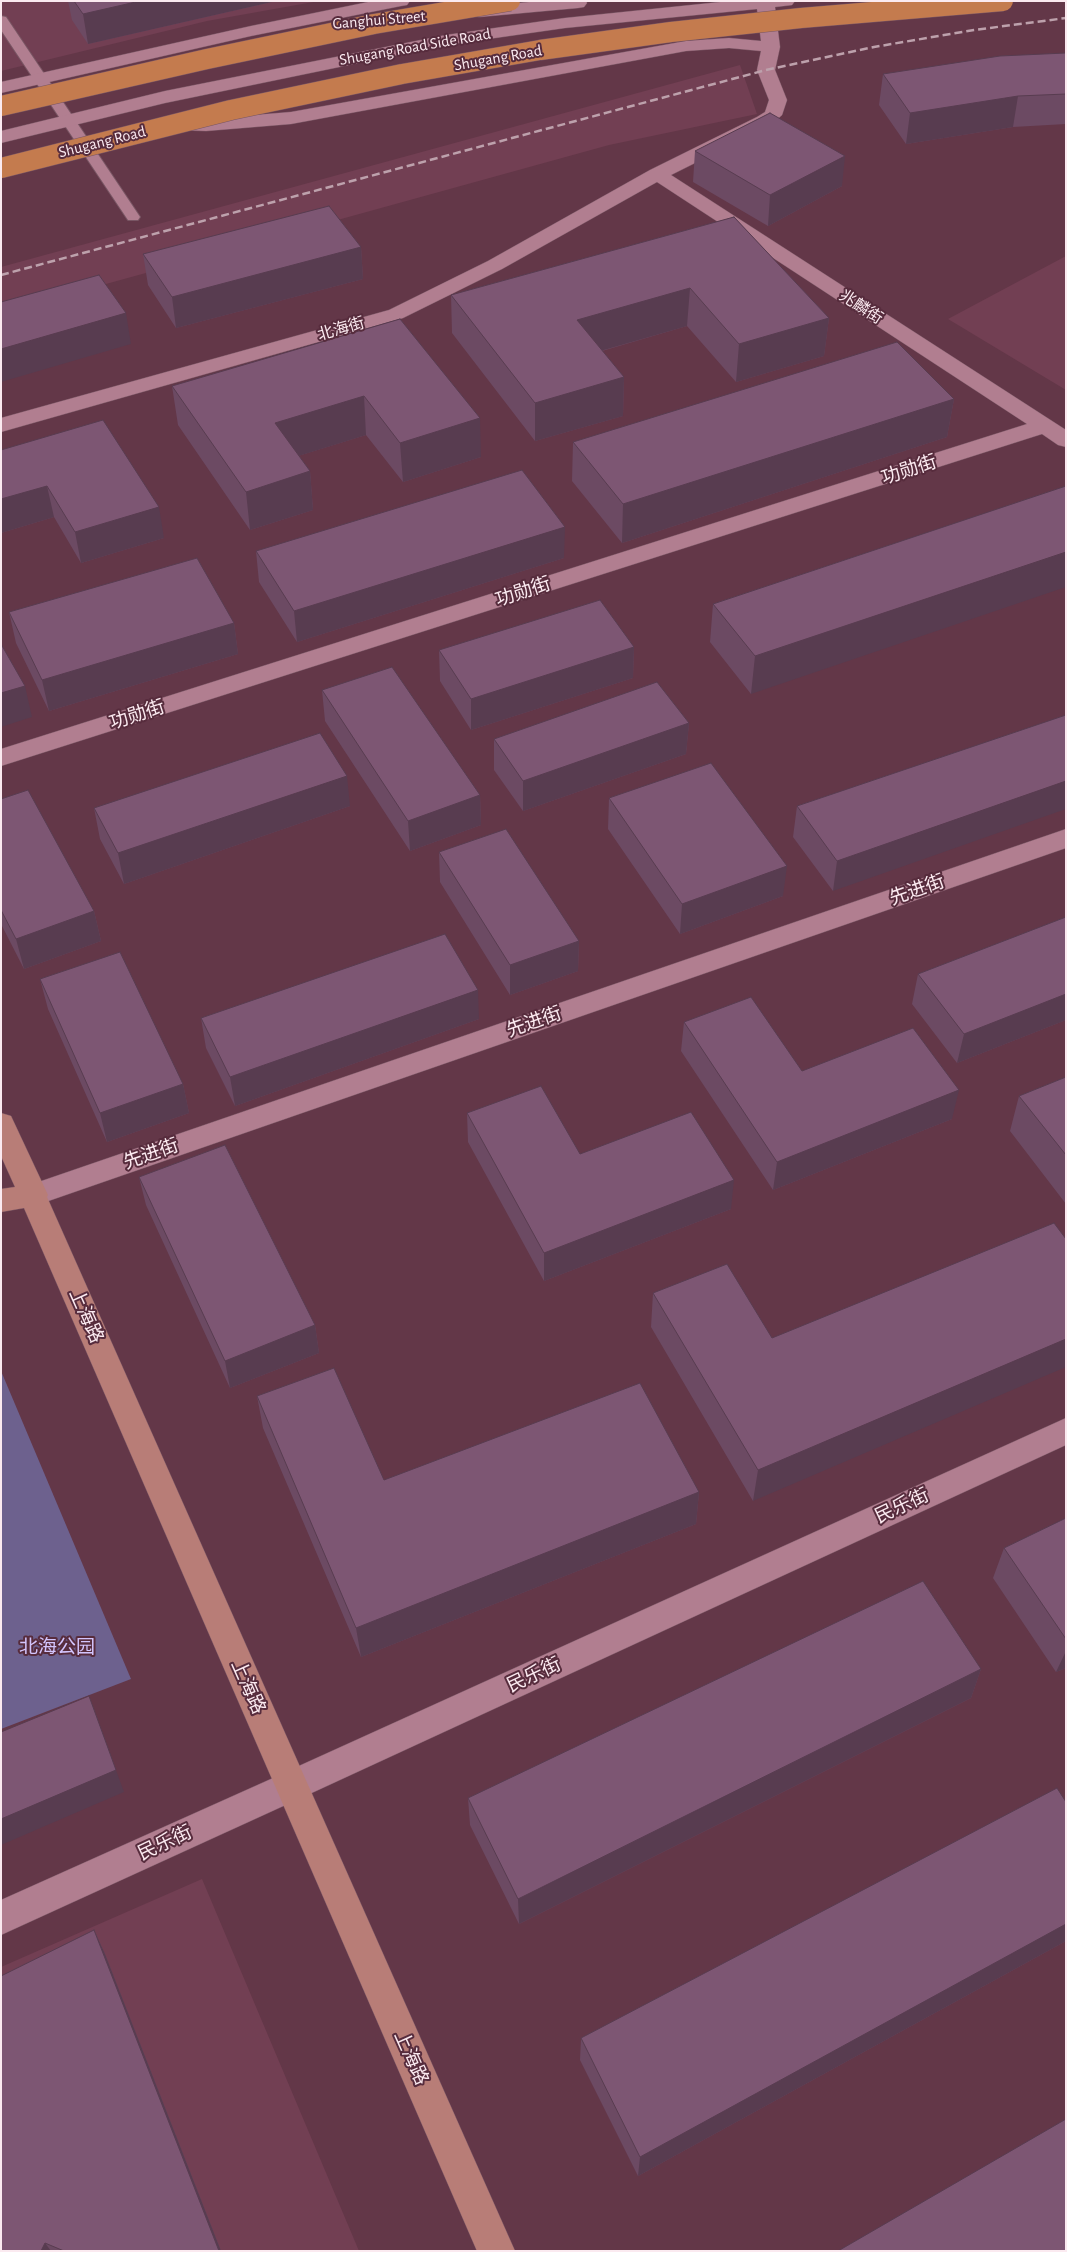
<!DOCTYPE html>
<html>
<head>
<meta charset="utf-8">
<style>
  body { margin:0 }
  #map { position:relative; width:1067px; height:2252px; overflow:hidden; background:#633748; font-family:"Alegreya Sans",sans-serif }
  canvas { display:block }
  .frame { position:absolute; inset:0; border:2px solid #fbeaf0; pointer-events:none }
</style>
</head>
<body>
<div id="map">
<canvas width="1067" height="2252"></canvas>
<div class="frame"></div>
</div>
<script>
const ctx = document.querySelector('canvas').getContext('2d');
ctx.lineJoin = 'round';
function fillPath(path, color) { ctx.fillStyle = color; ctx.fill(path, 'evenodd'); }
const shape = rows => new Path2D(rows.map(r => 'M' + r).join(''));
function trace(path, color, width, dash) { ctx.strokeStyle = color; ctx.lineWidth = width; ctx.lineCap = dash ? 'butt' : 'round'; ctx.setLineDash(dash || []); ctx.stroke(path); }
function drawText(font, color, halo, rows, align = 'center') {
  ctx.font = font + ' "Alegreya Sans","Noto Sans SC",sans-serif'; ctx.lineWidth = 4; ctx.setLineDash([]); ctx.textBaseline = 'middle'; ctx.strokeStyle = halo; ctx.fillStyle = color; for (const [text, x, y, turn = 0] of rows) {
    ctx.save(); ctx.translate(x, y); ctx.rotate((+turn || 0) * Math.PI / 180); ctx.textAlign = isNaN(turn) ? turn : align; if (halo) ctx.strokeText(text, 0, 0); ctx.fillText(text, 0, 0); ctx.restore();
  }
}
const built = shape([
  [1,1,319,1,207,21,1,71],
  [740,65,757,114,609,145,1,313,1,267],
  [1066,256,1066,390,948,319],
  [202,1879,359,2251,1,2251,1,1967]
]);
const green = shape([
  [1,1371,131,1679,1,1729]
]);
const service = shape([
  [1,16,6,17,140,217,138,220,128,220,126,217,1,30,1,16]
]);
const minor = shape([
  [291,1770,303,1775,308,1786,303,1797,1,1935,1,1900,291,1770]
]);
const tertiary = shape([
  [373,1,410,1,407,5,401,6,251,36,1,93,1,82,251,26,373,1],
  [539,1,586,1,587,3,584,7,578,8,479,17,473,16,470,12,473,8,479,7,539,1],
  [730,1,795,1,792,5,775,7,780,47,775,70,787,100,782,115,771,125,671,175,1066,430,1066,447,1058,445,1042,434,1,766,1,749,1027,424,657,182,502,269,403,318,1,432,1,418,389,310,488,261,650,170,757,117,765,112,769,100,757,70,761,51,729,48,686,51,291,124,206,131,179,130,172,128,170,124,172,120,179,118,206,119,291,112,686,41,729,38,761,41,757,9,565,28,446,45,165,103,1,143,1,131,165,91,446,35,565,18,730,1],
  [1066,829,1066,848,34,1206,24,1203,20,1195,24,1187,1066,829],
  [1066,1418,1066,1445,303,1797,291,1802,279,1797,274,1786,279,1775,1066,1418]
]);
const secondary = shape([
  [1,1113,11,1116,48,1195,47,1197,515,2251,477,2251,24,1208,1,1212,1,1189,15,1187,1,1156,1,1113]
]);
const rail = shape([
  [1,275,766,70,874,47,974,30,1066,18]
]);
const trunkBridge = shape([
  [1,106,207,59,374,24,510,1],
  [1,168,231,110,402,74,540,50,671,32,801,18,1003,1]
]);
const wall = shape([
  [68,1,276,1,88,44,72,20],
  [1066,53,1066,124,1013,127,906,144,879,105,883,74],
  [695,151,842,186,768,226,693,182],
  [734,217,829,318,824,356,736,382,687,326,602,351,624,377,623,416,535,441,452,333,451,295],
  [361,247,363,279,176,328,148,285,143,254],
  [400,319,481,457,403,482,366,435,298,456,310,471,313,510,250,530,178,425,172,386],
  [954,399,947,437,622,543,572,481,573,442],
  [1,450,164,538,81,563,54,517,1,533],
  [1066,486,751,694,710,642,713,604],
  [256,551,564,558,297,642,259,582],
  [9,612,234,623,238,654,49,711,16,643],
  [634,647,633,678,471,730,440,681,439,650],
  [322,690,480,795,481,825,410,851,325,721],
  [1066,715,833,891,793,837,797,806],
  [689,723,686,754,523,811,494,770,494,739],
  [609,798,783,896,680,934,608,829],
  [1,799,94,911,101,941,24,969,1,924],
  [350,806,124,884,100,839,94,808],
  [439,852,579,941,578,971,510,995,440,882],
  [1066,917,1066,1020,957,1063,912,1004,918,974],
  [40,979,183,1084,189,1113,107,1142,48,1009],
  [201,1018,479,1019,235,1106,206,1048],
  [684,1022,802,1071,952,1119,773,1190,681,1051],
  [1066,1077,1066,1204,1010,1131,1019,1096],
  [467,1113,580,1154,731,1209,544,1281,468,1142],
  [139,1177,315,1325,319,1353,230,1388,146,1205],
  [1066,1239,753,1501,651,1327,653,1293,772,1338],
  [257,1396,384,1480,699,1492,696,1524,361,1657,263,1428],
  [1066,1518,1066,1668,1056,1672,993,1578,1004,1548],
  [981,1669,971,1698,519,1924,470,1825,468,1798],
  [1066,1802,1066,1941,638,2176,580,2060,581,2038],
  [94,1930,105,1954,221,2251,1,2251]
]);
const shadedWall = shape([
  [140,1,276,1,88,44,83,14],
  [1018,96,1013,127,906,144,910,113],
  [845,156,842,186,768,226,770,195],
  [361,247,363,279,176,328,172,297],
  [690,288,687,326,576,358,577,320],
  [126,313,131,344,1,382,1,349],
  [829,318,824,356,736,382,739,344],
  [624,377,623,416,535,441,535,403],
  [364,396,366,435,279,462,275,423],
  [954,399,947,437,622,543,623,504],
  [480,418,481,457,403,482,400,443],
  [310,471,313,510,250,530,246,492],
  [47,486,54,517,1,533,1,499],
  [159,507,164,538,81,563,75,532],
  [565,527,564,558,297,642,294,611],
  [1066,552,1066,587,751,694,755,656],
  [234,623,238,654,49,711,42,680],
  [634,647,633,678,471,730,471,699],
  [25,686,32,717,1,727,1,693],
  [689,723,686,754,523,811,523,781],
  [347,776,350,806,124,884,118,853],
  [1066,781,1066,809,833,891,837,861],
  [480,795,481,825,410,851,408,821],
  [787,866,783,896,680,934,682,904],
  [94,911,101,941,24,969,16,939],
  [579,941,578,971,510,995,510,965],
  [478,990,479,1019,235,1106,230,1077],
  [1066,994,1066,1020,957,1063,964,1034],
  [183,1084,189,1113,107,1142,100,1113],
  [959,1090,952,1119,773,1190,777,1162],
  [734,1180,731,1209,544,1281,544,1253],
  [315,1325,319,1353,230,1388,225,1361],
  [1066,1339,1066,1367,753,1501,758,1470],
  [699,1492,696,1524,361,1657,356,1628],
  [1066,1651,1066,1668,1056,1672],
  [981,1669,971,1698,519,1924,518,1899],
  [89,1696,124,1792,1,1845,1,1819],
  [1066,1924,1066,1941,638,2176,640,2157],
  [94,1930,105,1954,221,2251,219,2251],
  [45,2243,51,2251,41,2251]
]);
const building = shape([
  [74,1,140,1,83,14,74,1],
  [1066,53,1066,94,1018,96,910,113,883,74,1000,56,1066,53],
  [770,113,845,156,770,195,695,151,770,113],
  [329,206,361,247,172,297,143,254,329,206],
  [734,217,829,318,739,344,690,288,577,320,624,377,535,403,451,295,734,217],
  [99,275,126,313,1,349,1,302,99,275],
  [400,319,480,418,400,443,364,396,275,423,310,471,246,492,172,386,400,319],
  [897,342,954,399,623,504,573,442,897,342],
  [103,420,159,507,75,532,47,486,1,499,1,450,103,420],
  [522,470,565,527,294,611,256,551,522,470],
  [1066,486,1066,552,755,656,713,604,1066,486],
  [197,558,234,623,42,680,9,612,197,558],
  [600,600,634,647,471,699,439,650,600,600],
  [1,644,25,686,1,693,1,644],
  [392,667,480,795,408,821,322,690,392,667],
  [657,682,689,723,523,781,494,739,657,682],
  [1066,715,1066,781,837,861,797,806,1066,715],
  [320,733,347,776,118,853,94,808,320,733],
  [711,763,787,866,682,904,609,798,711,763],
  [28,790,94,911,16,939,1,910,1,799,28,790],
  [506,829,579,941,510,965,439,852,506,829],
  [1066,917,1066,994,964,1034,918,974,1066,917],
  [445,934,478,990,230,1077,201,1018,445,934],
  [120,952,183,1084,100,1113,40,979,120,952],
  [751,997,802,1071,913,1028,959,1090,777,1162,684,1022,751,997],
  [1066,1077,1066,1155,1019,1096,1066,1077],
  [541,1086,580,1154,691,1112,734,1180,544,1253,467,1113,541,1086],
  [225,1145,315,1325,225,1361,139,1177,225,1145],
  [1054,1223,1066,1239,1066,1339,758,1470,653,1293,727,1264,772,1338,1054,1223],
  [334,1368,384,1480,640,1383,699,1492,356,1628,257,1396,334,1368],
  [1066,1518,1066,1639,1004,1548,1066,1518],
  [923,1581,981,1669,518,1899,468,1798,923,1581],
  [89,1696,116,1770,1,1819,1,1732,89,1696],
  [1057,1788,1066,1802,1066,1924,640,2157,581,2038,1057,1788],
  [94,1930,219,2251,64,2251,45,2243,41,2251,1,2251,1,1976,94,1930],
  [1066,2119,1066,2251,838,2251,1066,2119]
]);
const farStreetnames = [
  ["Ganghui Street",379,20,-5],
  ["Shugang Road Side Road",415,47,-10],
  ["Shugang Road",498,58,-10],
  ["Shugang Road",102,142,-14],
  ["兆麟街",861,307,33],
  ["北海街",341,329,-16]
];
const streetNames = [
  ["功勋街",909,470,-18],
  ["功勋街",523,592,-18],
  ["功勋街",137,715,-18],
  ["先进街",917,890,-19],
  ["先进街",534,1022,-19],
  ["先进街",151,1154,-19],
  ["上海路",86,1316,66],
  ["民乐街",902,1506,-25],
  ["民乐街",534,1675,-25],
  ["上海路",248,1687,66],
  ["民乐街",165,1843,-25],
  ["上海路",411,2058,66]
];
const parkNames = [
  ["北海公园",57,1647]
];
fillPath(built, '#723f53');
fillPath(green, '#6d618e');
trace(service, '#795664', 2);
trace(minor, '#795664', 1);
trace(tertiary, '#795664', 1);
trace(secondary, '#795664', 1);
fillPath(service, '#b17e90');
fillPath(minor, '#b17e90');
fillPath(tertiary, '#b17e90');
fillPath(secondary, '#b87d77');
trace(rail, '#bda1ac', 2.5, [8, 4]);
trace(trunkBridge, '#795664', 21, []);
trace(trunkBridge, '#c47b4e', 20);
fillPath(wall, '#6c4a63');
fillPath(shadedWall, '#583c50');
fillPath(building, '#7d5673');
trace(building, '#583c50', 1);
drawText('16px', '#fbeaf0', '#572c3d', farStreetnames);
drawText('19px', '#fbeaf0', '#572c3d', streetNames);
drawText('19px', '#d3c5fd', '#572c3d', parkNames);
</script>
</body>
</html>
